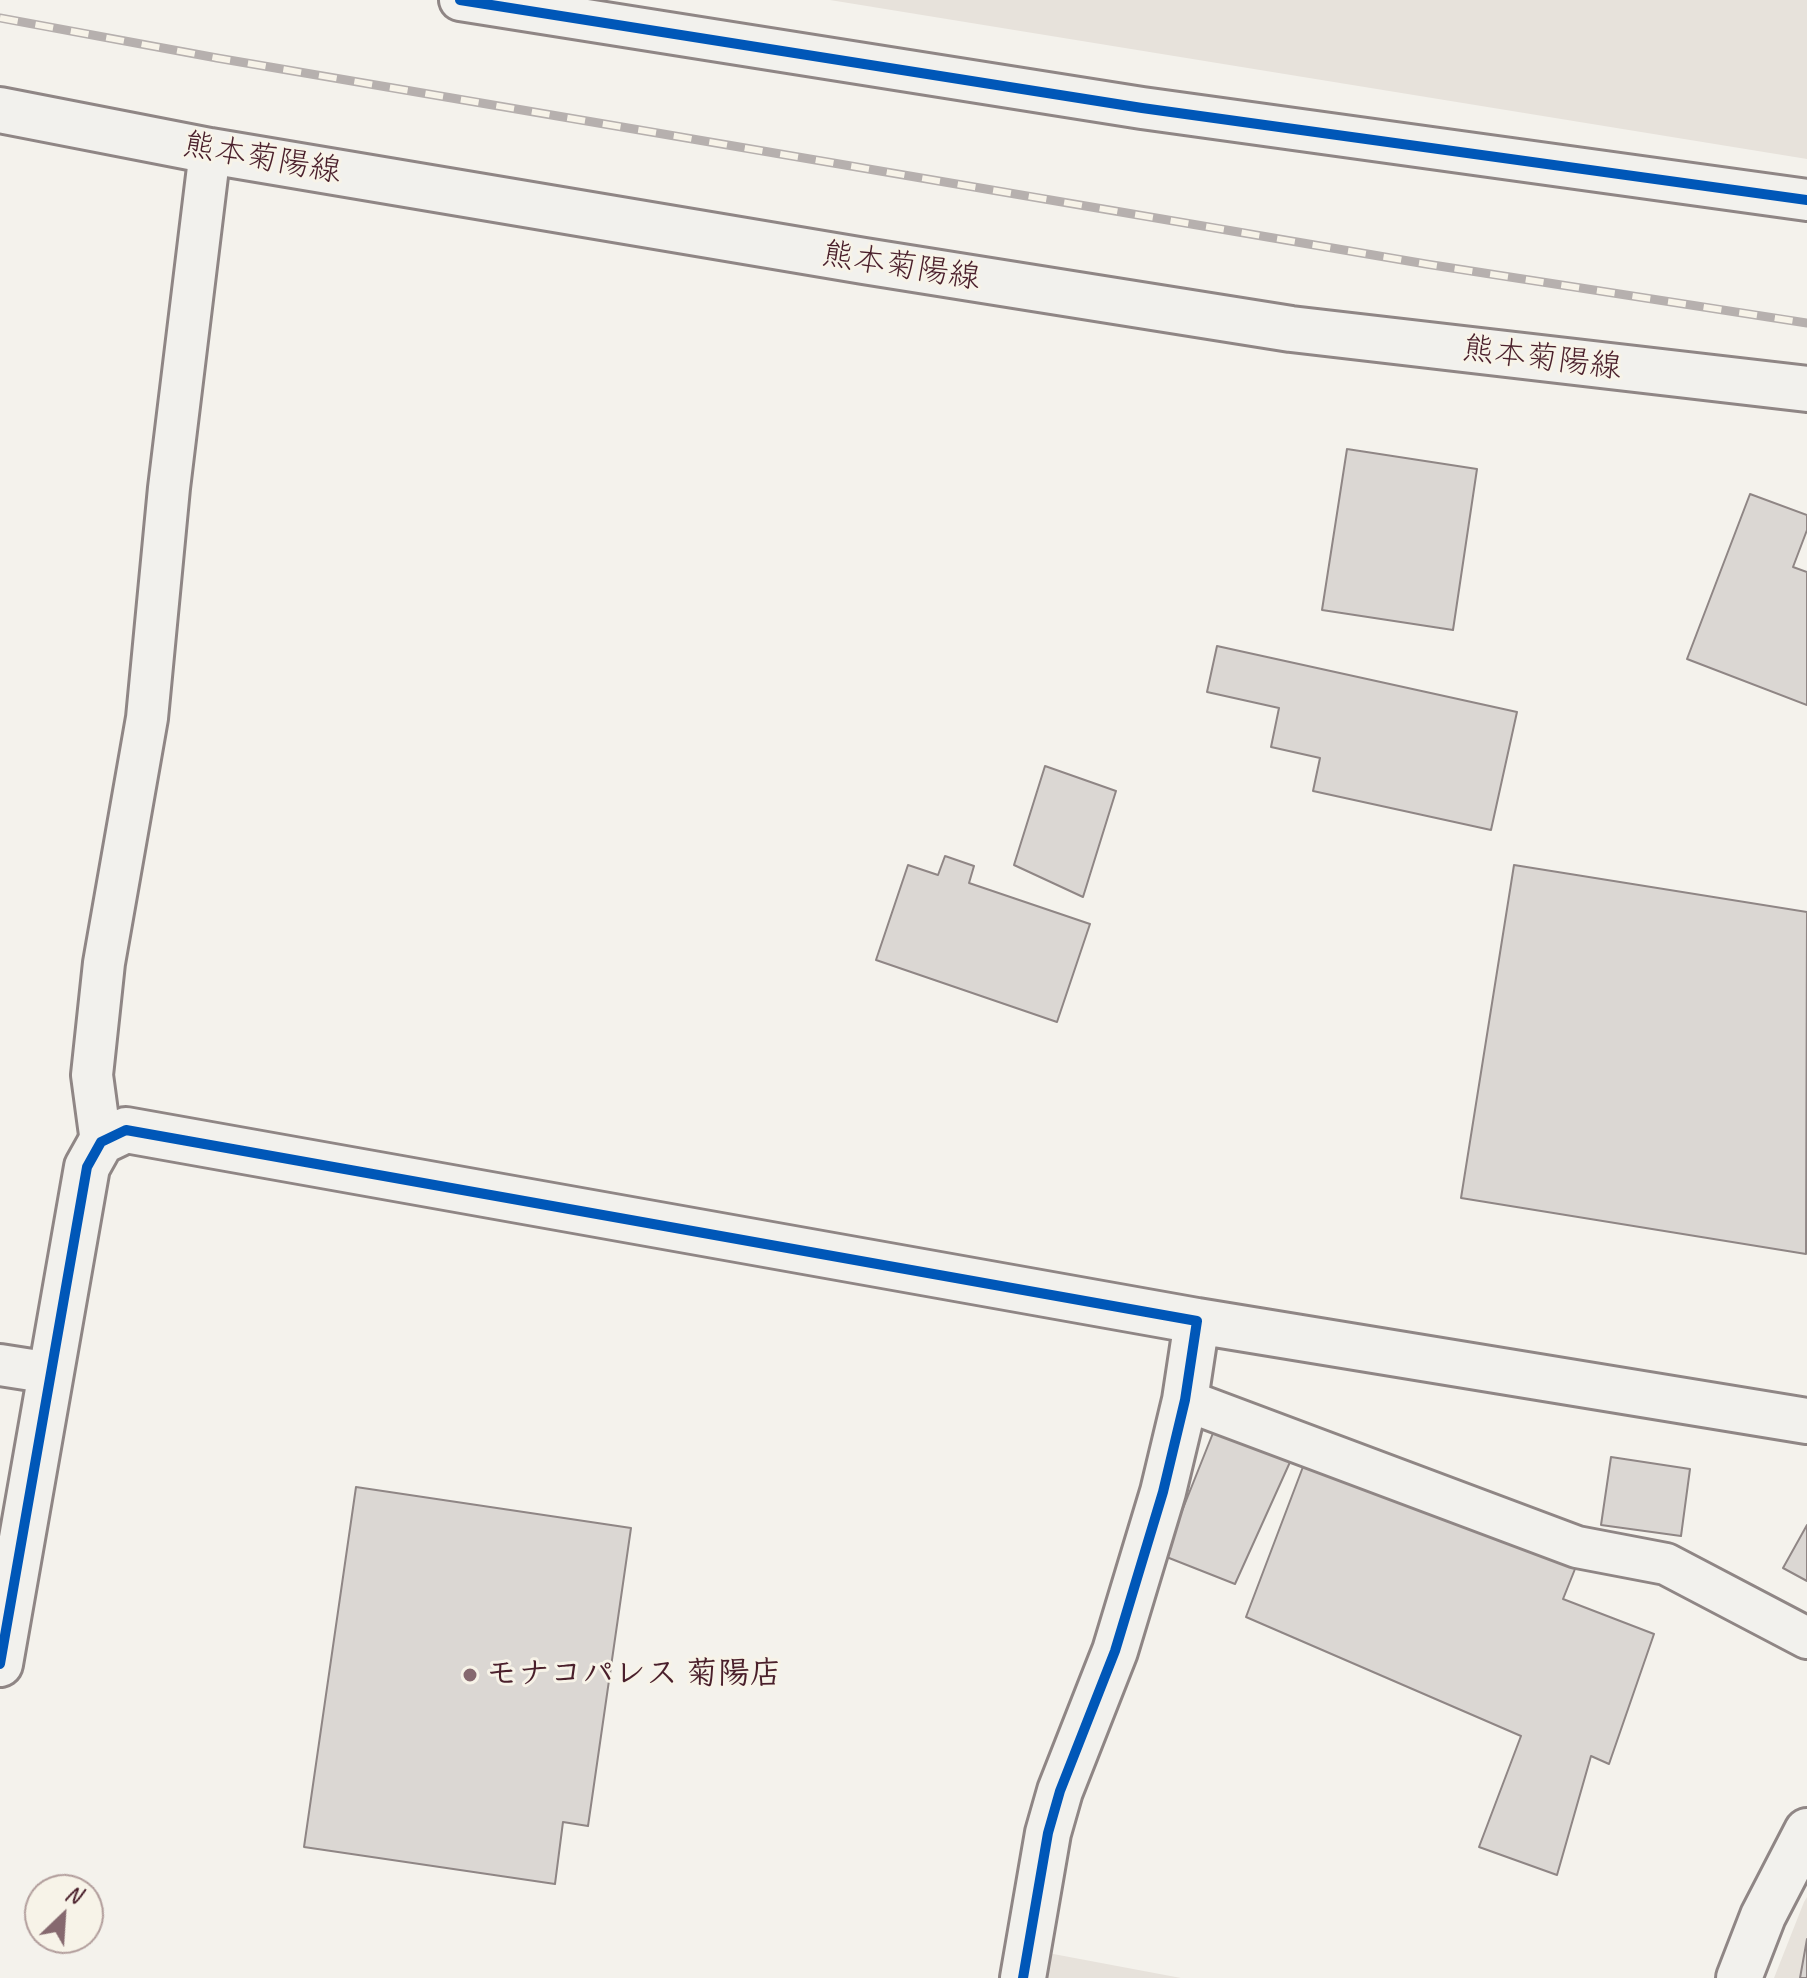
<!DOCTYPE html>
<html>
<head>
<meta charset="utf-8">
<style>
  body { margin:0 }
  #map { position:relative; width:1807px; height:1978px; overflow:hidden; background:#f4f2ec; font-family:Caveat,sans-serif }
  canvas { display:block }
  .north { position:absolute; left:24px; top:1874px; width:80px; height:80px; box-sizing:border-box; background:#f7f3e8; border:2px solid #b29e9c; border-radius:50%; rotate:25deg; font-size:22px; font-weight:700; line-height:32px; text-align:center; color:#4a1f2b }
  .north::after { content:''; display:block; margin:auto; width:28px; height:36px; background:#86696f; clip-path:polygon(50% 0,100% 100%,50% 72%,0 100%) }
</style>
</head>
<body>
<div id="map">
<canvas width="1807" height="1978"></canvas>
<div class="north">N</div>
</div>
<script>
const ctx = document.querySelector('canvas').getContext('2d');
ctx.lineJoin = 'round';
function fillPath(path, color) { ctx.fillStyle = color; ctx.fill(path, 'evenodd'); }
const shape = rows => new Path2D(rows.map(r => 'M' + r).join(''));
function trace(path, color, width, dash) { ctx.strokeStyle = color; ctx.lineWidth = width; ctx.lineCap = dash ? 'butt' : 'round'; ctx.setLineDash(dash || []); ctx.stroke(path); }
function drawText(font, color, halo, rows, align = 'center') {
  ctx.font = font + ' Caveat,"Klee One",sans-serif'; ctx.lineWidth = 6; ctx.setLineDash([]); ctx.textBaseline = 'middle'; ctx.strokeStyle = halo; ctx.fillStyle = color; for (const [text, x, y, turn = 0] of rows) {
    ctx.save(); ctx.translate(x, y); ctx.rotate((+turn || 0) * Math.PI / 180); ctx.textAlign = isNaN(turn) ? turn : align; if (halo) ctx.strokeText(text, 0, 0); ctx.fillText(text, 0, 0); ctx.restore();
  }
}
const built = shape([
  [830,0,1807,0,1807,159],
  [1807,1897,1807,1978,1774,1978,1804,1902],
  [1048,1953,1181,1978,1044,1978]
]);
const building = shape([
  [1347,449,1477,469,1453,630,1322,610,1347,449],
  [1750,494,1807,515,1807,530,1793,567,1807,572,1807,705,1687,659,1750,494],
  [1217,646,1517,712,1491,830,1313,791,1320,758,1271,747,1279,708,1207,692,1217,646],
  [1045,766,1116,791,1083,897,1014,865,1045,766],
  [945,856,974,866,969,883,1090,924,1057,1022,876,960,908,865,938,875,945,856],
  [1514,865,1807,912,1806,1254,1461,1198,1514,865],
  [1219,1418,1295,1451,1235,1584,1164,1556,1219,1418],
  [1309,1451,1581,1554,1563,1599,1654,1634,1609,1764,1591,1756,1557,1875,1479,1847,1521,1736,1246,1617,1309,1451],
  [1611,1457,1690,1469,1681,1536,1601,1525,1611,1457],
  [356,1487,631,1528,588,1826,563,1822,555,1884,304,1847,356,1487],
  [1807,1525,1807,1581,1783,1568,1807,1525],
  [1807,1939,1807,1978,1800,1978,1807,1939]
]);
const minor = shape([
  [460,0,1142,108,1807,200],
  [101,1142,92,1075,104,963,147,718,169,488,210,151],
  [0,1365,51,1373],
  [1185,1400,1577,1547,1666,1564,1807,1638]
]);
const tertiary = shape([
  [1197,1321,1807,1421],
  [0,1664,87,1167,101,1142,126,1130,1197,1321,1185,1400,1163,1492,1115,1651,1060,1791,1048,1833,1023,1978],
  [1739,1978,1763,1916,1807,1831]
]);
const secondary = shape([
  [0,110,210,151,864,261,1291,329,1807,389]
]);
const rail = shape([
  [0,18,217,58,1426,264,1807,323]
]);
const cycleway = shape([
  [460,0,1142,108,1807,200],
  [0,1664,87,1167,101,1142,126,1130,1197,1321,1185,1400,1163,1492,1115,1651,1060,1791,1048,1833,1023,1978]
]);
const markers = [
  [470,1675,8,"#86696f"]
];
const streetNames = [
  ["熊本菊陽線",262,159,10],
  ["熊本菊陽線",901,267,9],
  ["熊本菊陽線",1542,359,7]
];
const poiNames = [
  ["モナコパレス 菊陽店",486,1675]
];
fillPath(built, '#e7e2db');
fillPath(building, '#dbd7d3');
trace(building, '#8f8685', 2);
trace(minor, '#8f8685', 46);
trace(tertiary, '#8f8685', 50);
trace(secondary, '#8f8685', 50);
trace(minor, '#f2f1ed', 40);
trace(tertiary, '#f2f1ed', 44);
trace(secondary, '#f2f1ed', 44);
trace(rail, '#b6b0ae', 9);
trace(rail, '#f7f3e8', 6, [18]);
trace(cycleway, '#0057b8', 10);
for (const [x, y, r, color] of markers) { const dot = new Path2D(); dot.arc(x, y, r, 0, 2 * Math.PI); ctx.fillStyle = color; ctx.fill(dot); trace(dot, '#f7f3e8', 3); }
drawText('32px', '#4a1f2b', '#f7f3e8', streetNames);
drawText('bold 32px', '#4a1f2b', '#f7f3e8', poiNames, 'left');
</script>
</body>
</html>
